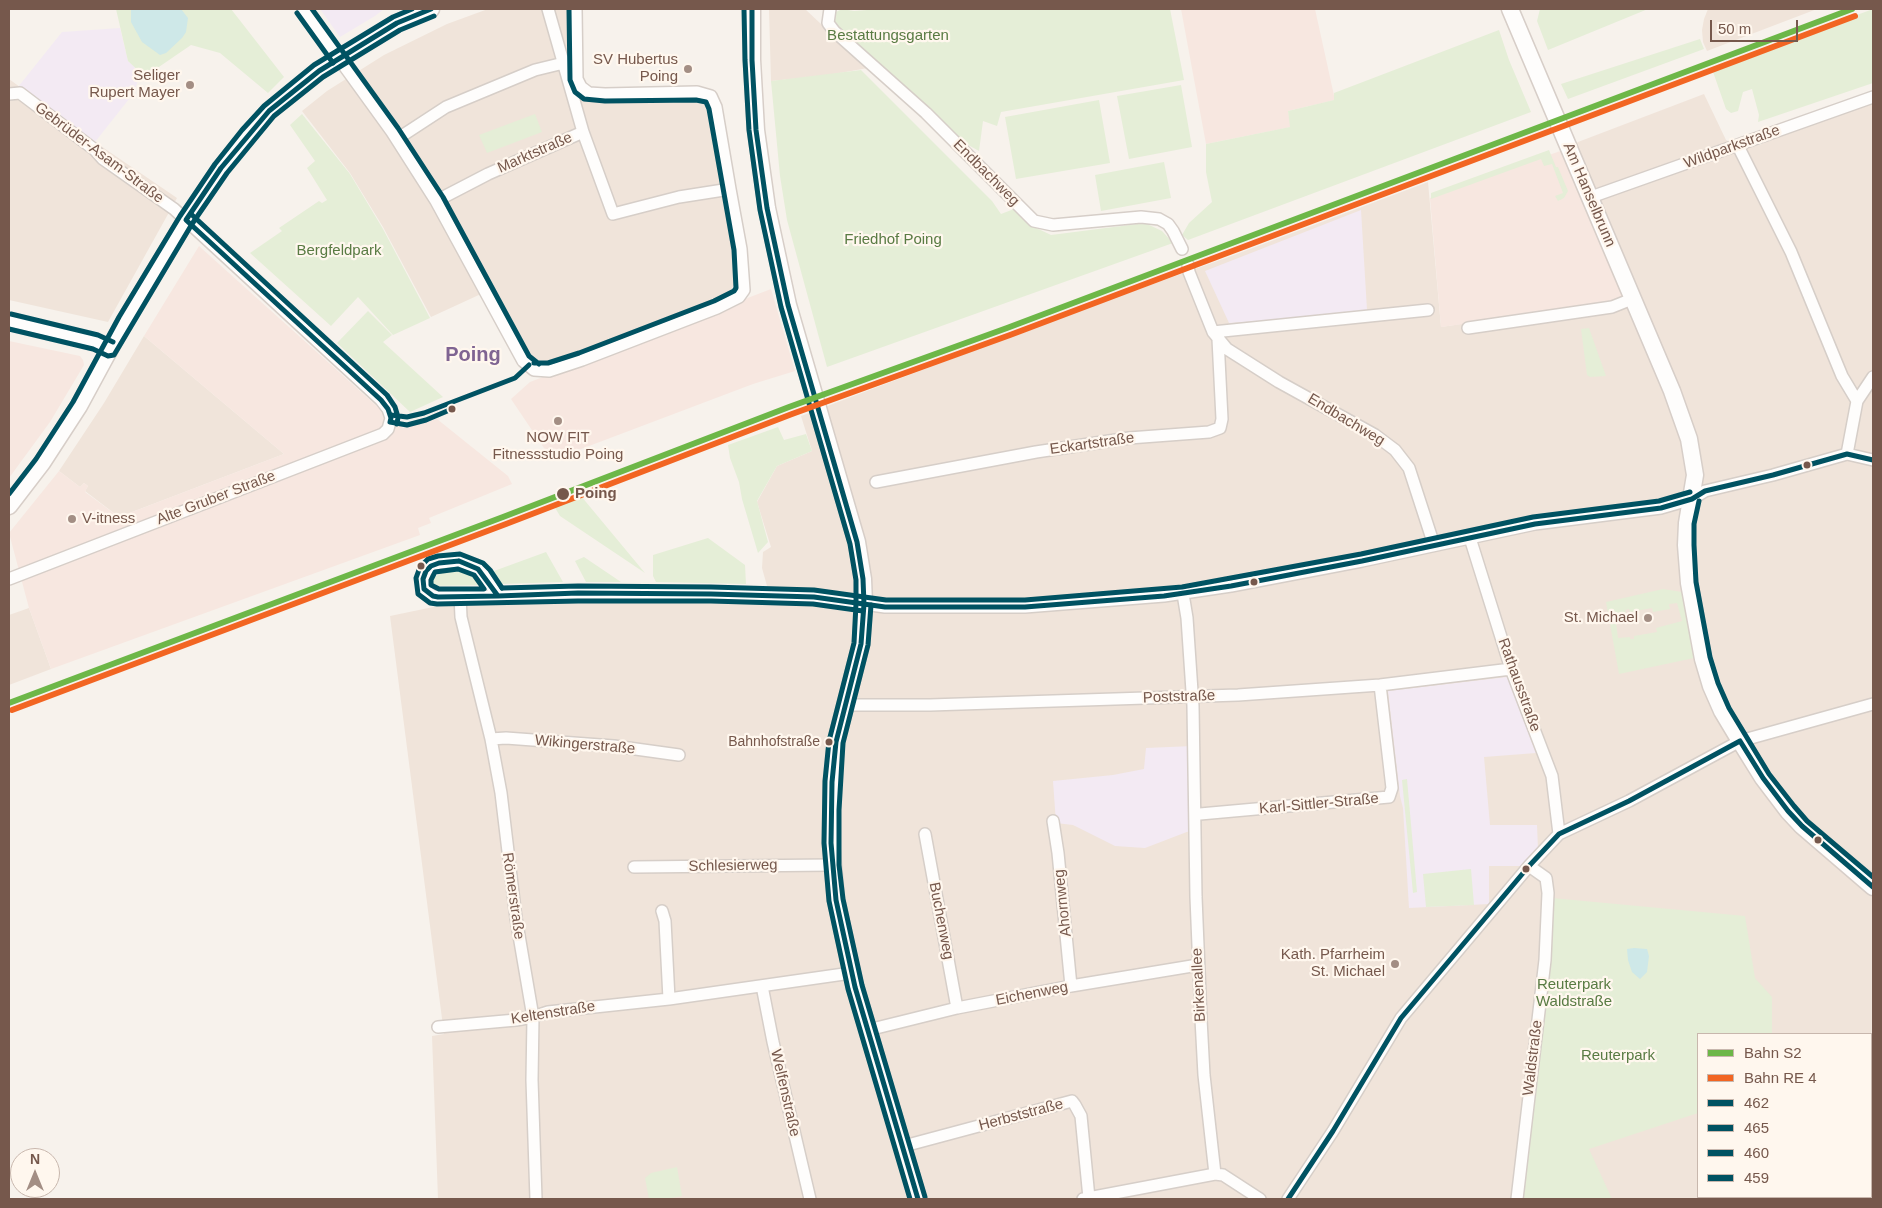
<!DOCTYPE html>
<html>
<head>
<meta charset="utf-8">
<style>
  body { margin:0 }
  #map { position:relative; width:1882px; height:1208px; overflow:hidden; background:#f7f2ec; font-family:Arial,sans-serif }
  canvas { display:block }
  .frame { position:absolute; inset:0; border:10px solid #76584c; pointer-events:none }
  .legend { position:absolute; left:1697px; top:1033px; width:175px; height:165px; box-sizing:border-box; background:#fff7ee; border:1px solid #c8b7ad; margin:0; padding:6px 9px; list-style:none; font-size:15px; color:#76584c }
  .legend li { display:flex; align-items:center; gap:10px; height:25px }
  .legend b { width:25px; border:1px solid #c8b7ad }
  .north { position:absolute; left:10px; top:1148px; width:50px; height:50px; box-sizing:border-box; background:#fff7ee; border:1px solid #c8b7ad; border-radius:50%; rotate:0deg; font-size:14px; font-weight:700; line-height:20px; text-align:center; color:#76584c }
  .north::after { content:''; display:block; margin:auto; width:18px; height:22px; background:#a38e84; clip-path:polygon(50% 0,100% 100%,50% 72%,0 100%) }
  .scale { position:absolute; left:1710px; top:20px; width:88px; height:22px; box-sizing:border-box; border:2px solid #76584c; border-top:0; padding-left:6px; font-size:15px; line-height:18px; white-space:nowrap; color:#76584c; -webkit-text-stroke:4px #fff7ee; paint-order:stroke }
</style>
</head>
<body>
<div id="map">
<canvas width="1882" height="1208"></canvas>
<div class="frame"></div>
<ul class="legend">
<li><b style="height:6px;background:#6db748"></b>Bahn S2</li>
<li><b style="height:6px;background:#f26522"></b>Bahn RE 4</li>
<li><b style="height:6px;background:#005262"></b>462</li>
<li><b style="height:6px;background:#005262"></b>465</li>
<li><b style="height:6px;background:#005262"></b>460</li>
<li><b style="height:6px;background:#005262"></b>459</li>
</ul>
<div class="north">N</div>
<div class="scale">50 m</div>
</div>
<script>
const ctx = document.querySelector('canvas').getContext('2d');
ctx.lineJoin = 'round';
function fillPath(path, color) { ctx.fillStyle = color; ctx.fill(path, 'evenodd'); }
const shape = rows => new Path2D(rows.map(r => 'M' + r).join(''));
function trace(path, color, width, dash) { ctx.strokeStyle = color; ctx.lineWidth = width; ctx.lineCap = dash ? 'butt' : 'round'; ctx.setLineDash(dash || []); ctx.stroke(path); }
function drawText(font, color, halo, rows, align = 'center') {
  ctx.font = font + ' Arial,sans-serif'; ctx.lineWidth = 4.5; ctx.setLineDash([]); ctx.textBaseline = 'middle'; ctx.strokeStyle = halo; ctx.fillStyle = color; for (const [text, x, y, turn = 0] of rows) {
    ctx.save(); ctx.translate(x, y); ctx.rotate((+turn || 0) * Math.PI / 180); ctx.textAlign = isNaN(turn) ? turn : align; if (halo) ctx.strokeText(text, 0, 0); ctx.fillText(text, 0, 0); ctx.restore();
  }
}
const residential = shape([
  [488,9,569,9,571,71,575,90,696,96,707,104,713,116,737,270,736,281,730,292,722,298,553,362,542,363,526,352,494,288,431,317,383,227,350,173,302,111,327,91,384,55,447,24],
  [769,9,805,9,868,68,823,76,771,81],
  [1708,9,1817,9,1707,51,1703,42,1702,30,1704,19],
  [9,79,95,142,177,198,108,322,9,300],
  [1704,94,1726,140,1738,146,1760,145,1774,137,1873,104,1873,1199,438,1199,432,1036,444,1034,390,616,438,606,595,599,772,604,762,568,763,552,771,547,757,502,777,466,812,451,801,416,1094,305,1226,258,1428,182,1441,327,1624,299,1563,150,1578,142],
  [1698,1034,1871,1034,1871,1197,1698,1197],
  [144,336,284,454,119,517,85,491,88,486,84,483,80,487,59,471,104,403],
  [29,608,51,669,9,685,9,615]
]);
const commercial = shape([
  [1181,9,1315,9,1335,100,1288,111,1291,127,1206,144],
  [1563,150,1624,299,1605,304,1441,327,1430,198],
  [199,246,380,409,403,428,437,419,508,476,512,484,429,518,431,523,418,528,420,535,51,669,29,608,9,533,59,471,80,487,84,483,88,486,85,492,119,517,284,454,144,336],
  [771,289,795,371,753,384,552,460,511,399,530,382],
  [9,341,80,356,83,360,84,365,50,422,9,478]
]);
const education = shape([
  [320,9,384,9,375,16,340,37],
  [120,28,128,61,141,73,133,94,95,142,18,87,62,32],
  [1361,210,1367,310,1361,314,1229,323,1205,271],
  [1507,677,1536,753,1484,757,1490,825,1537,825,1538,849,1523,866,1489,866,1489,904,1409,908,1403,808,1400,796,1388,691],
  [1193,746,1192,830,1145,848,1115,846,1073,825,1056,823,1053,781,1113,775,1144,769,1146,748]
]);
const green = shape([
  [116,9,231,9,284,77,268,93,220,53,191,45,153,71,147,79,128,61],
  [842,9,854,11,880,9,1170,9,1184,80,1001,112,997,126,983,121,979,151,961,141,839,31,834,22,836,12],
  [1540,9,1607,9,1616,10,1648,9,1548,50,1537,21],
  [1873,9,1873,83,1758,122,1759,115,1752,89,1743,92,1738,111,1731,113,1726,109,1712,69],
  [1499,30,1509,60,1531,112,1188,240,1182,235,1189,223,1212,202,1206,172,1206,144,1290,127,1288,111,1334,100,1334,93],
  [1700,39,1704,49,1568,99,1561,84],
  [861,70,992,201,1001,214,1014,209,1030,225,1051,235,1145,223,1162,231,1173,243,827,367,787,220,780,176,771,81],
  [1181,85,1192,147,1129,159,1117,96],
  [1099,100,1110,163,1016,179,1005,117],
  [302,114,350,174,383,229,430,318,393,335,358,297,331,326,250,253,282,231,279,228,319,201,322,203,327,200,307,168,315,161,290,125],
  [535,114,542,132,487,153,479,135],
  [1549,150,1556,167,1558,167,1568,191,1564,198,1558,201,1555,196,1563,193,1552,164,1544,166,1541,159,1431,199,1431,193],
  [1164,162,1171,198,1101,211,1095,175],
  [368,311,392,335,383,342,443,397,410,412,337,343],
  [1589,328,1606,376,1590,377,1587,375,1581,329],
  [778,427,784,440,806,434,812,451,777,466,757,501,768,542,758,553,742,499,739,482,730,458,728,445],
  [581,496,645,573,560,516,554,506],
  [708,538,745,565,746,584,656,582,653,576,653,555],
  [546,552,563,582,502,584,494,571],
  [584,557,621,582,586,582,575,561],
  [454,570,471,570,478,575,485,585,431,586,435,577,442,572],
  [1663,589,1682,592,1694,658,1619,674,1606,602],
  [1677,603,1682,621,1656,628,1657,632,1634,636,1634,639,1630,639,1630,637,1618,638,1615,614,1626,613,1625,610,1629,609,1630,612,1652,608,1653,612,1670,609,1669,604],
  [1407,779,1417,892,1413,893,1402,780],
  [1471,869,1474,905,1426,907,1423,874],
  [1552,898,1745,916,1755,978,1772,997,1772,1034,1698,1034,1698,1113,1589,1149,1612,1199,1521,1199],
  [677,1167,682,1196,666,1199,649,1199,645,1178,651,1173]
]);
const water = shape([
  [131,9,181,9,188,18,186,32,182,38,166,53,160,55,142,42,131,22],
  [1634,948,1647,949,1649,956,1647,972,1640,979,1632,972,1628,960,1627,949]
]);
const street = shape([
  [303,9,392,132,436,201,523,361,534,370,549,371,582,360,717,308,739,297,744,290,741,249,730,189,716,107,711,96,697,92,605,94,589,93,581,87,577,79,576,9],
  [548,9,583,132],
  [830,9,828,23,834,31,926,113,1034,221,1053,225,1141,217,1159,219,1168,224,1173,231,1182,249],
  [9,94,20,93,95,150,103,159,174,209,381,400,388,409,391,418,388,429,383,434,9,579],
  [397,139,446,107,535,70,576,60],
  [1738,146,1791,252,1842,376,1857,401,1847,454],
  [1591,197,1873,97],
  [436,201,488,174,583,132,613,214,679,197,730,189],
  [1188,265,1189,272,1213,332,1227,349,1279,382,1375,435,1395,450,1409,468,1434,545],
  [9,321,96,342,110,349],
  [1468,328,1612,307,1632,299],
  [1213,332,1428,310],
  [1857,401,1873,377],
  [876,482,1036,452,1129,438,1209,432,1220,428,1222,419,1218,339],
  [1470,538,1511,669,1552,776,1559,834],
  [1183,594,1187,618,1193,706,1196,897,1201,1019,1204,1075,1215,1174,1223,1175,1260,1199],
  [460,596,461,617,491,739,501,793,516,918,533,1017,532,1080,536,1199],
  [498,596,484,575,478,569,459,561,439,563,431,566,426,571,423,579,424,589,433,596,438,597,498,596,578,593,711,594,814,597,885,607,1025,607,1164,596,1231,586,1362,561,1535,524,1661,508,1692,499,1705,491,1773,475,1847,454,1873,460],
  [845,705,930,705,1238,695,1380,685,1511,669],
  [491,739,506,738,614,746,679,755],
  [1195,813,1200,814,1389,797,1392,788,1380,685],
  [1053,821,1058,853,1071,986],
  [925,834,957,1008],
  [634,867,832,865],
  [662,911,665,921,669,999],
  [762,986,773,1042,810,1199],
  [438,1027,516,1020,533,1017,548,1012,669,999,851,973],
  [868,1030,957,1008,1071,986,1198,965],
  [1871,1128,1873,1126],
  [904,1146,1072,1101,1075,1105,1081,1116,1089,1198],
  [1083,1199,1215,1174],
  [1288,1199,1333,1131,1401,1018,1529,866,1559,834,1629,801,1740,741,1873,704],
  [1517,1199,1545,960,1548,893,1546,878,1529,866],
  [1773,1199,1776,1197]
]);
const secondary = shape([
  [752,9,752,60,756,130,767,208,788,305,857,542,863,579,864,604,861,644,836,742,832,782,831,843,836,900,855,987,918,1199],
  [1510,9,1672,391,1689,439,1695,475,1687,523,1686,545,1689,583,1703,659,1711,686,1722,711,1740,741,1763,778,1788,811,1802,826,1873,887],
  [9,506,42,463,79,406,125,321,186,220,221,168,248,135,269,111,319,71,397,23,431,9]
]);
const bus1 = shape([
  [431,9,397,23,319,71,269,111,221,168,186,220,381,400,388,409,391,418,390,422,407,425,426,420,452,409],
  [752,9,752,60,756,130,767,208,788,305,857,542,863,579,864,604,861,644,836,742,832,782,831,843,836,900,855,987,918,1199],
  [459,561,478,569,498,596,438,597,433,596,424,589,423,579,426,571,431,566,439,563,459,561],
  [498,596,578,593,711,594,814,597,885,607,1025,607,1164,596,1231,586,1362,561,1535,524,1661,508,1692,499,1705,491,1773,475,1847,454,1873,460],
  [1740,741,1763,778,1788,811,1802,826,1873,887],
  [1288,1199,1333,1131,1401,1018,1529,866,1559,834,1629,801,1740,741]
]);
const bus2 = shape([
  [744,9,745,60,749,130,760,210,781,307,850,544,856,580,856,604,854,643,829,741,825,781,824,843,829,901,848,989,910,1199],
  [297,13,333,63],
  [9,329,93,349,108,356,114,355,192,224,227,173,274,116,323,77,400,30,434,16],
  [502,588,490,570,483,563,460,554,438,556,428,559,420,567,416,578,418,594,430,603,437,604,578,601,711,601,813,604,863,611]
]);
const bus3 = shape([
  [312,9,398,128,443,197,529,356,539,364],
  [191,214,387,395,395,407,398,417,397,424],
  [11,314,98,335,113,342],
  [534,363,548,363,579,353,714,301,734,291,736,288,734,250,709,109,706,102,696,100,605,101,584,99,575,92,570,80,569,9],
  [391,415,407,417,424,413,515,378,529,365],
  [9,494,36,459,73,402,119,317,180,216,215,164,242,130,264,106,314,65,393,17,412,9]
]);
const bus4 = shape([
  [1699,501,1694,524,1694,545,1696,582,1710,657,1718,683,1729,708,1769,774,1794,806,1807,821,1873,877],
  [458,569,474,575,484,589,439,589,431,585,431,580,435,572,458,569],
  [502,588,578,586,711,587,814,590,886,600,1025,600,1182,587,1361,554,1533,517,1659,501,1690,492],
  [871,605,868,645,843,743,839,810,839,865,843,899,862,985,925,1197]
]);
const rail1 = shape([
  [9,703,503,517,789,407,1007,328,1852,9]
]);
const rail2 = shape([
  [12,710,506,524,792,414,1010,335,1855,16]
]);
const markers = [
  [688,69,5,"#a38e84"],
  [190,85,5,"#a38e84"],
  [452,409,4.5,"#76584c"],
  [558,421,5,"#a38e84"],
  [1807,465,4.5,"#76584c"],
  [563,494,7,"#76584c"],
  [72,519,5,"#a38e84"],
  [421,566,4.5,"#76584c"],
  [1254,582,4.5,"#76584c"],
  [1648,618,5,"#a38e84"],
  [829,742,4.5,"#76584c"],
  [1818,840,4.5,"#76584c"],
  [1526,869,4.5,"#76584c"],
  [1395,964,5,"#a38e84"]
];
const busNames = [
  ["Bahnhofstraße",820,742]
];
const parkNames = [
  ["Bestattungsgarten",888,36],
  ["Friedhof Poing",893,240],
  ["Bergfeldpark",339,251],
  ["Reuterpark",1574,985],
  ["Waldstraße",1574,1002],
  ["Reuterpark",1618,1056]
];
const poiNames = [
  ["SV Hubertus",678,60],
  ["Poing",678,77],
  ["Seliger",180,76],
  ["Rupert Mayer",180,93],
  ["NOW FIT",558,438,"center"],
  ["Fitnessstudio Poing",558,455,"center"],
  ["V-itness",82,519,"left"],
  ["St. Michael",1638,618],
  ["Kath. Pfarrheim",1385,955],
  ["St. Michael",1385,972]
];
const streetNames = [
  ["Wildparkstraße",1732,147,-20],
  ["Gebrüder-Asam-Straße",99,153,37],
  ["Marktstraße",535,153,-24],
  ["Endbachweg",986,173,45],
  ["Am Hanselbrunn",1589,195,67],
  ["Endbachweg",1346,420,31],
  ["Eckartstraße",1092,444,-8],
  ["Alte Gruber Straße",216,498,-21],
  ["Rathausstraße",1519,685,70],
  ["Poststraße",1179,697,-2],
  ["Wikingerstraße",585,745,5],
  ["Karl-Sittler-Straße",1319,804,-5],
  ["Schlesierweg",733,866,-1],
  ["Römerstraße",513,896,82],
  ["Ahornweg",1063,903,-96],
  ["Buchenweg",941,921,79],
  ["Birkenallee",1199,985,-93],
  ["Eichenweg",1032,994,-11],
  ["Keltenstraße",553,1013,-9],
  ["Waldstraße",1533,1058,-83],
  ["Welfenstraße",785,1093,77],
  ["Herbststraße",1021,1115,-15]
];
const stopNames = [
  ["Poing",575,494]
];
const districtNames = [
  ["Poing",473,355]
];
fillPath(residential, '#f0e4da');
fillPath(commercial, '#f7e7e0');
fillPath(education, '#f3eaf3');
fillPath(green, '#e5eed7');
fillPath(water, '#cee8e8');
trace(street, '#d6cec8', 14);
trace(secondary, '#d7cec8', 19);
trace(street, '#fefdfc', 11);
trace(secondary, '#fefdfc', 16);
trace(bus1, '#005262', 5);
trace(bus2, '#005262', 5);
trace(bus3, '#005262', 5);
trace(bus4, '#005262', 5);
trace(rail1, '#6db748', 6);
trace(rail2, '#f26522', 6);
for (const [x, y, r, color] of markers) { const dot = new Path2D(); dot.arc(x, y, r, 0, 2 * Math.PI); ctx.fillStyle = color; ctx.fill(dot); trace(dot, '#fff7ee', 2); }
drawText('14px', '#76584c', '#fff7ee', busNames, 'right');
drawText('15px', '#597b43', '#fff7ee', parkNames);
drawText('15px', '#76584c', '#fff7ee', poiNames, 'right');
drawText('15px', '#76584c', '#fff7ee', streetNames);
drawText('bold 15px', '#76584c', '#fff7ee', stopNames, 'left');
drawText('bold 20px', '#7f6492', '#fff7ee', districtNames);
</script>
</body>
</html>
